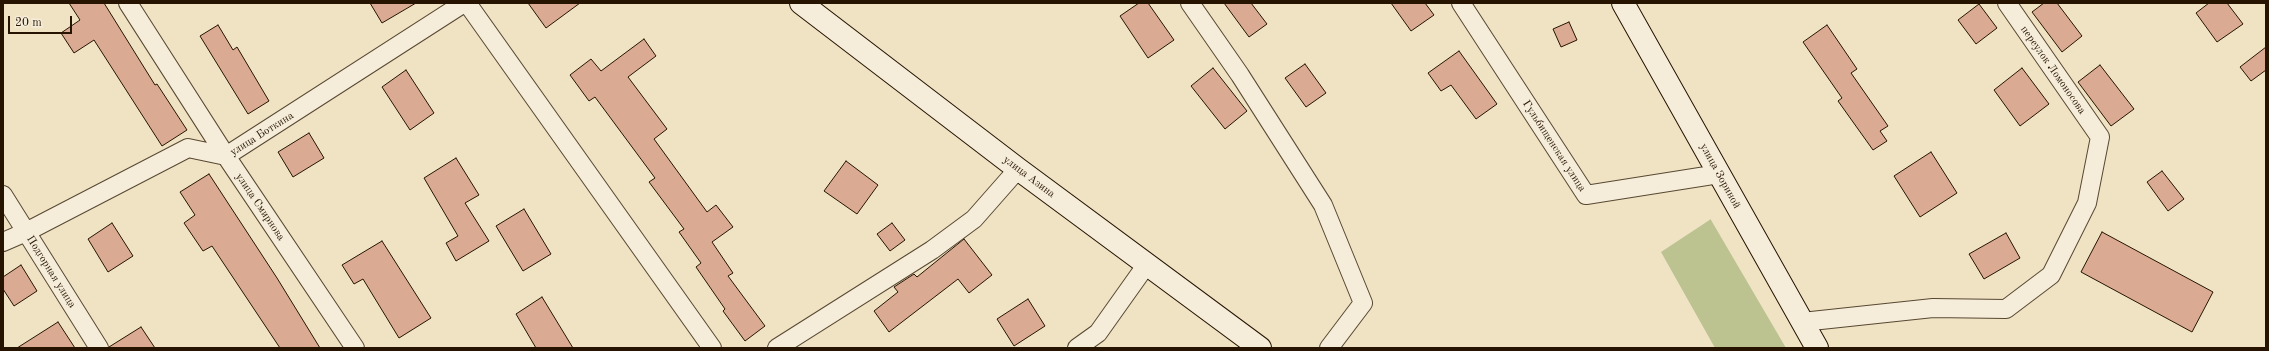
<!DOCTYPE html>
<html>
<head>
<meta charset="utf-8">
<style>
  body { margin:0 }
  #map { position:relative; width:2269px; height:351px; overflow:hidden; background:#efe3c4; font-family:"Old Standard TT",serif }
  canvas { display:block }
  .frame { position:absolute; inset:0; border:4px solid #261401; pointer-events:none }
  .scale { position:absolute; left:8px; top:16px; width:64px; height:18px; box-sizing:border-box; border:2px solid #261401; border-top:0; padding-left:5px; font-size:12px; line-height:14px; white-space:nowrap; color:#261401; -webkit-text-stroke:3px #f5edd9; paint-order:stroke }
</style>
</head>
<body>
<div id="map">
<canvas width="2269" height="351"></canvas>
<div class="frame"></div>
<div class="scale">20 m</div>
</div>
<script>
const ctx = document.querySelector('canvas').getContext('2d');
ctx.lineJoin = 'round';
function fillPath(path, color) { ctx.fillStyle = color; ctx.fill(path, 'evenodd'); }
const shape = rows => new Path2D(rows.map(r => 'M' + r).join(''));
function trace(path, color, width, dash) { ctx.strokeStyle = color; ctx.lineWidth = width; ctx.lineCap = dash ? 'butt' : 'round'; ctx.setLineDash(dash || []); ctx.stroke(path); }
function drawText(font, color, halo, rows, align = 'center') {
  ctx.font = font + ' "Old Standard TT",serif'; ctx.lineWidth = 4; ctx.setLineDash([]); ctx.textBaseline = 'middle'; ctx.strokeStyle = halo; ctx.fillStyle = color; for (const [text, x, y, turn = 0] of rows) {
    ctx.save(); ctx.translate(x, y); ctx.rotate((+turn || 0) * Math.PI / 180); ctx.textAlign = isNaN(turn) ? turn : align; if (halo) ctx.strokeText(text, 0, 0); ctx.fillText(text, 0, 0); ctx.restore();
  }
}
const green = shape([
  [1711,219,1711,220,1786,348,1715,348,1661,252]
]);
const building = shape([
  [69,3,104,3,155,85,157,84,187,130,162,146,94,40,74,53,61,33,80,20,69,3],
  [370,3,416,3,382,23,370,3],
  [528,3,580,3,546,28,528,3],
  [1139,3,1148,3,1174,40,1148,58,1120,16,1139,3],
  [1224,3,1251,3,1267,24,1249,37,1224,3],
  [1391,3,1425,3,1434,15,1411,31,1391,3],
  [2044,3,2057,3,2082,36,2062,52,2032,12,2044,3],
  [2209,3,2227,3,2243,24,2217,42,2196,13,2209,3],
  [1979,4,1997,28,1976,44,1958,20,1979,4],
  [1569,22,1577,40,1561,47,1553,29,1569,22],
  [218,25,233,50,237,47,269,101,248,114,200,36,218,25],
  [1827,25,1857,69,1851,73,1888,126,1880,131,1887,141,1873,150,1838,101,1842,98,1803,42,1827,25],
  [644,39,656,56,628,77,667,129,654,139,707,212,716,205,733,227,712,242,733,273,728,276,765,326,745,341,723,311,725,309,696,267,701,263,679,232,684,229,649,182,655,178,595,97,589,101,570,75,591,59,601,71,644,39],
  [2266,47,2266,70,2251,81,2240,67,2266,47],
  [1459,51,1497,104,1476,119,1451,85,1441,91,1428,73,1459,51],
  [1305,64,1326,93,1306,107,1285,78,1305,64],
  [2100,65,2134,109,2111,126,2078,82,2100,65],
  [1213,68,1247,111,1225,129,1191,86,1213,68],
  [2022,68,2049,104,2020,126,1994,90,2022,68],
  [406,70,434,113,410,130,382,87,406,70],
  [309,133,324,158,293,177,278,152,309,133],
  [1931,152,1957,193,1920,217,1894,176,1931,152],
  [456,158,479,195,465,203,489,241,456,261,446,243,458,236,424,178,456,158],
  [846,161,878,185,857,214,824,191,846,161],
  [2162,171,2184,199,2168,211,2147,182,2162,171],
  [209,174,277,278,320,348,280,348,212,246,203,251,184,223,195,215,180,192,209,174],
  [524,209,551,254,523,271,496,226,524,209],
  [112,223,133,256,108,272,88,239,112,223],
  [892,223,905,240,890,251,877,234,892,223],
  [2102,232,2213,292,2192,332,2081,272,2102,232],
  [2006,233,2020,258,1984,279,1969,254,2006,233],
  [964,239,992,275,969,293,958,279,889,332,874,311,898,292,894,287,914,274,917,277,964,239],
  [382,241,431,318,399,338,363,279,354,284,342,265,382,241],
  [21,265,37,291,14,306,3,289,3,277,21,265],
  [542,297,573,348,536,348,516,314,542,297],
  [1028,299,1045,326,1014,346,997,319,1028,299],
  [58,322,75,348,17,348,58,322],
  [141,327,155,348,109,348,109,347,141,327]
]);
const street = shape([
  [128,3,226,156,355,348],
  [467,3,712,348],
  [1190,3,1240,75,1323,205,1363,303,1329,348],
  [1461,3,1586,195,1719,174],
  [3,195,99,348],
  [3,242,26,232,188,148,226,156,464,3],
  [1802,322,1933,308,2006,309,2051,275,2087,203,2100,137,2007,3],
  [777,348,932,250,974,219,1018,169],
  [1077,348,1098,333,1147,264]
]);
const secondary = shape([
  [801,3,1018,169,1260,348],
  [1623,3,1817,348]
]);
const streetNames = [
  ["переулок Ломоносова",2053,70,55],
  ["улица Боткина",262,134,-32],
  ["Гульбищенская улица",1554,146,57],
  ["улица Зориной",1720,176,61],
  ["улица Азина",1029,177,37],
  ["улица Смирнова",260,207,56],
  ["Подгорная улица",51,272,58]
];
fillPath(green, '#bcc391');
fillPath(building, '#daaa92');
trace(building, '#261401', 1);
trace(street, '#584832', 20);
trace(secondary, '#261401', 24);
trace(street, '#f5edd9', 18);
trace(secondary, '#f5edd9', 22);
drawText('11px', '#261401', '#f5edd9', streetNames);
</script>
</body>
</html>
